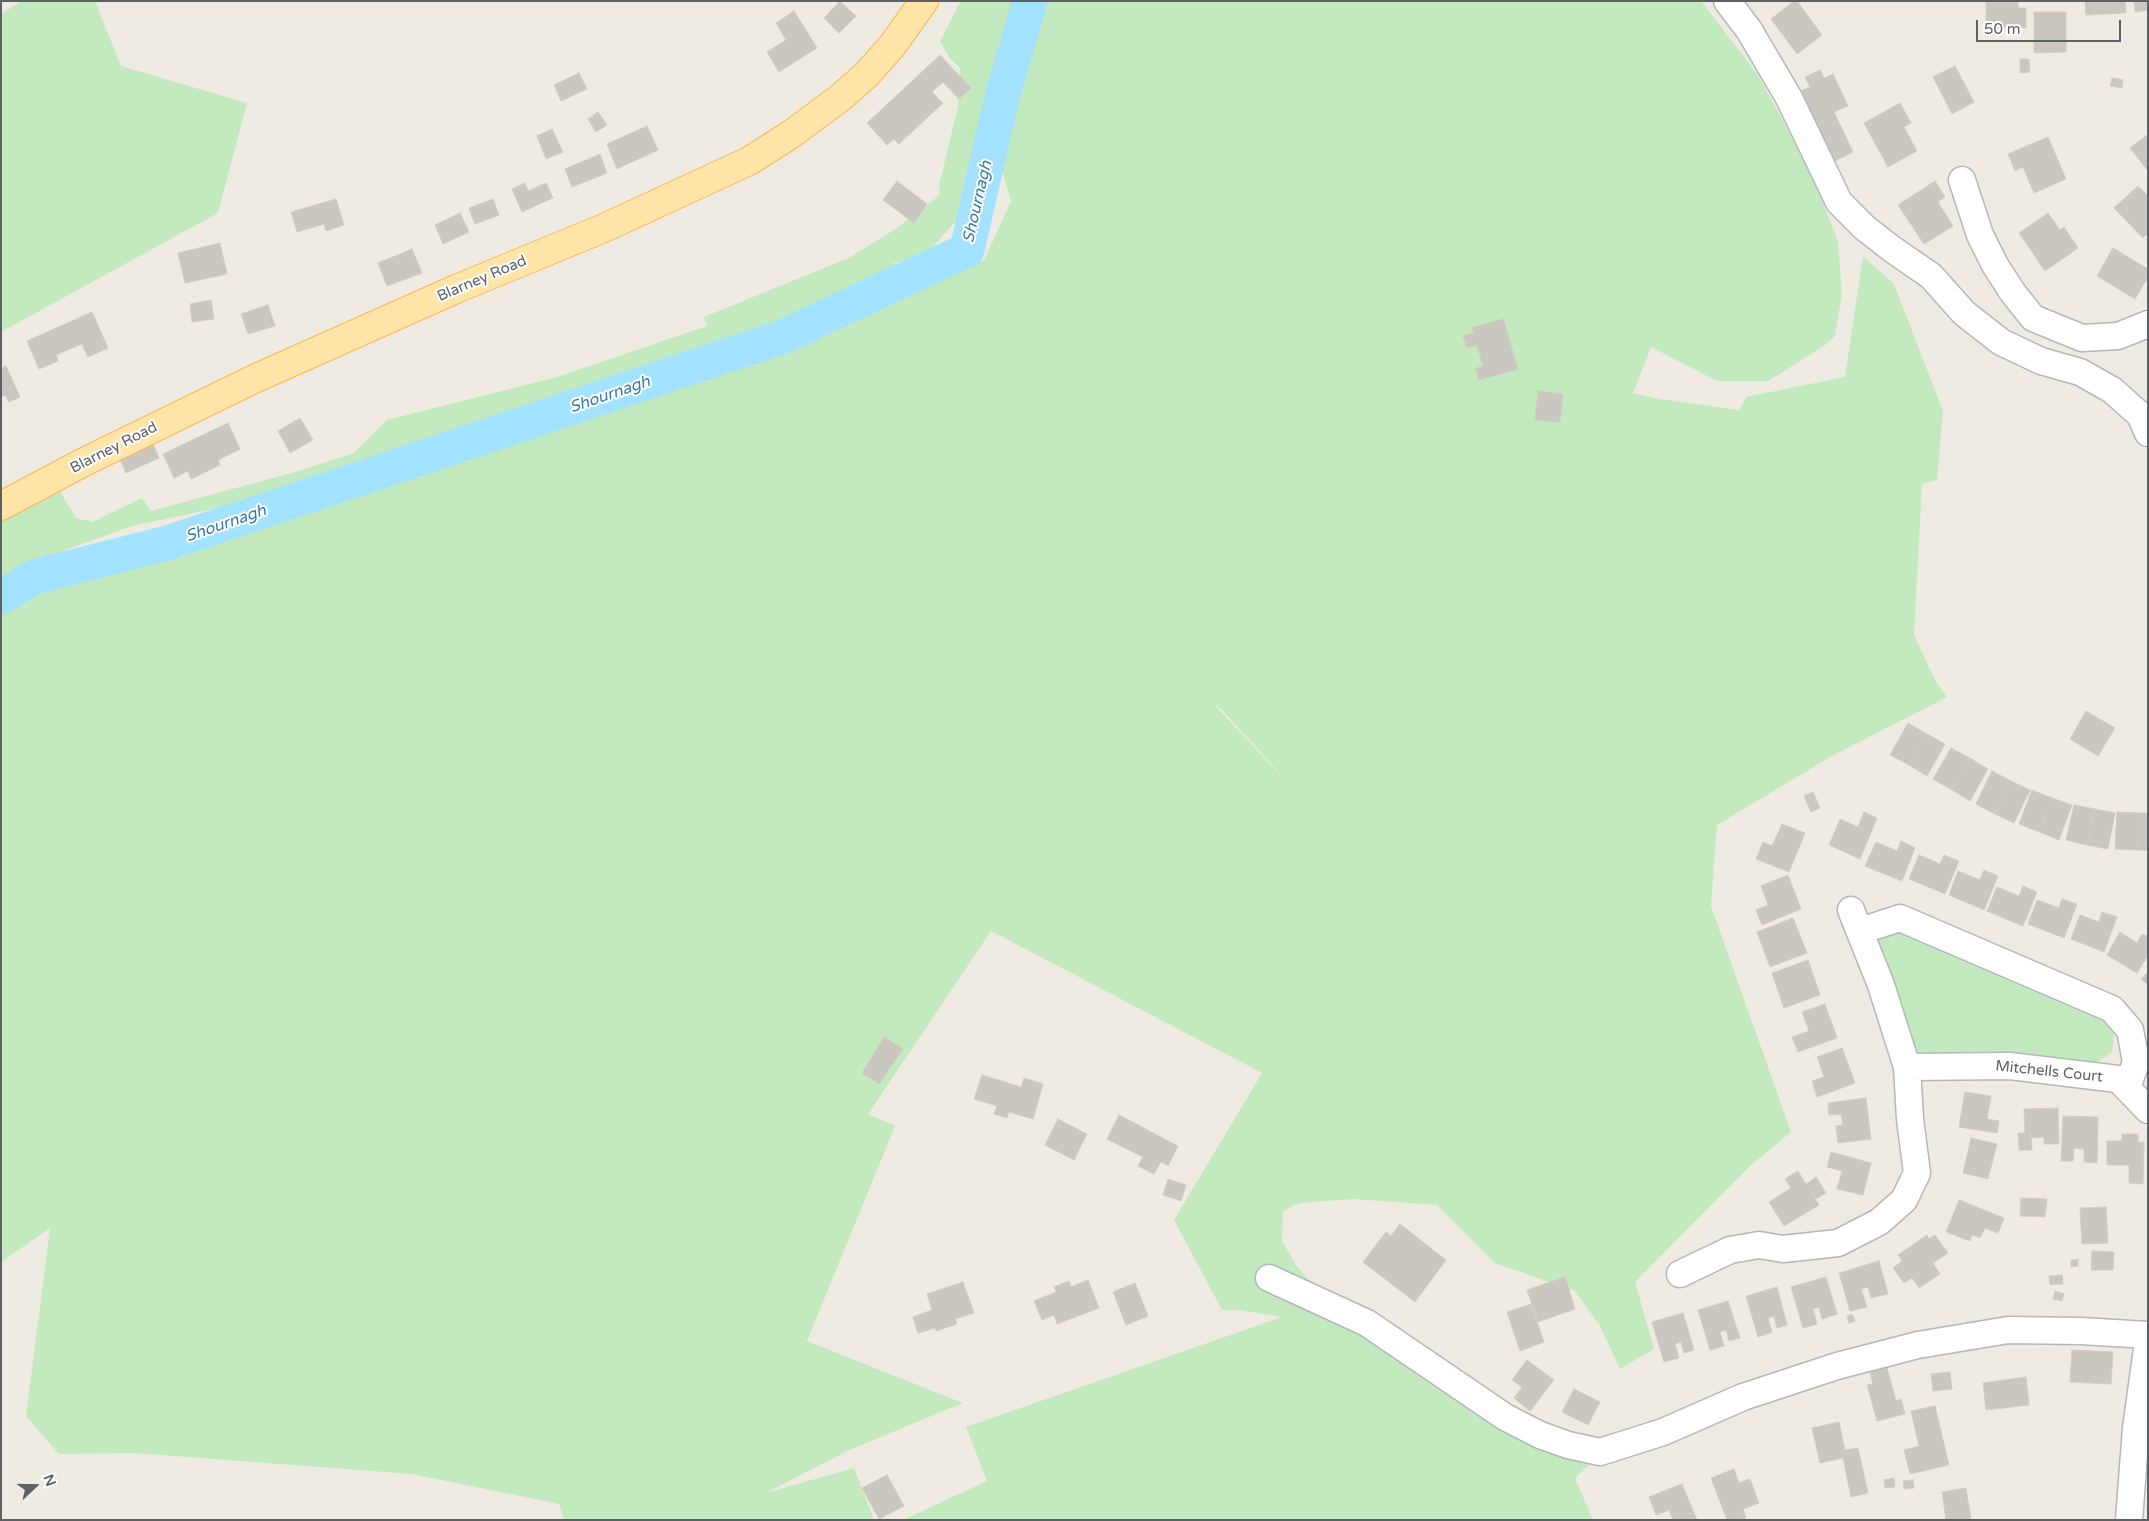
<!DOCTYPE html>
<html>
<head>
<meta charset="utf-8">
<style>
  body { margin:0 }
  #map { position:relative; width:2149px; height:1521px; overflow:hidden; background:#efebe3; font-family:"Varela Round",sans-serif }
  canvas { display:block }
  .frame { position:absolute; inset:0; border:2px solid #5b6165; pointer-events:none }
  .north { position:absolute; left:10px; top:1461px; width:50px; height:50px; -webkit-text-stroke:4px #fff; paint-order:stroke; rotate:69deg; font-size:14px; font-weight:700; line-height:20px; text-align:center; color:#5b6165 }
  .north::after { content:''; display:block; margin:auto; width:18px; height:22px; background:#5b6165; clip-path:polygon(50% 0,100% 100%,50% 72%,0 100%) }
  .scale { position:absolute; left:1976px; top:20px; width:145px; height:22px; box-sizing:border-box; border:2px solid #5b6165; border-top:0; padding-left:6px; font-size:15px; line-height:18px; white-space:nowrap; color:#5b6165; -webkit-text-stroke:4px #fff; paint-order:stroke }
</style>
</head>
<body>
<div id="map">
<canvas width="2149" height="1521"></canvas>
<div class="frame"></div>
<div class="north">N</div>
<div class="scale">50 m</div>
</div>
<script>
const ctx = document.querySelector('canvas').getContext('2d');
ctx.lineJoin = 'round';
function fillPath(path, color) { ctx.fillStyle = color; ctx.fill(path, 'evenodd'); }
const shape = rows => new Path2D(rows.map(r => 'M' + r).join(''));
function trace(path, color, width, dash) { ctx.strokeStyle = color; ctx.lineWidth = width; ctx.lineCap = dash ? 'butt' : 'round'; ctx.setLineDash(dash || []); ctx.stroke(path); }
function drawText(font, color, halo, rows, align = 'center') {
  ctx.font = font + ' "Varela Round",sans-serif'; ctx.lineWidth = 4; ctx.setLineDash([]); ctx.textBaseline = 'middle'; ctx.strokeStyle = halo; ctx.fillStyle = color; for (const [text, x, y, turn = 0] of rows) {
    ctx.save(); ctx.translate(x, y); ctx.rotate((+turn || 0) * Math.PI / 180); ctx.textAlign = isNaN(turn) ? turn : align; if (halo) ctx.strokeText(text, 0, 0); ctx.fillText(text, 0, 0); ctx.restore();
  }
}
const green = shape([
  [22,1,95,1,121,66,247,103,218,213,1,332,1,14],
  [961,1,1020,1,985,136,960,216,927,254,891,264,984,261,1011,201,1000,163,1021,77,1046,1,1701,1,1758,75,1812,174,1838,242,1842,293,1835,336,1824,346,1768,381,1717,381,1651,347,1633,393,1659,399,1739,410,1746,397,1845,377,1863,256,1894,284,1943,411,1937,480,1922,484,1914,635,1936,682,1947,697,1832,756,1717,825,1711,906,1791,1132,1750,1166,1635,1282,1654,1349,1620,1369,1600,1326,1575,1291,1495,1263,1437,1205,1354,1199,1299,1203,1283,1211,1282,1241,1296,1265,1341,1318,1589,1465,1575,1478,1593,1520,903,1520,987,1481,966,1427,1282,1317,1239,1310,1222,1310,1174,1220,1262,1073,991,931,868,1114,895,1126,807,1341,963,1403,849,1450,766,1493,854,1468,874,1520,564,1520,559,1504,412,1474,135,1453,59,1454,26,1416,50,1228,1,1262,1,611,33,592,96,571,295,512,319,487,132,526,46,557,1,587,1,521,58,488,76,518,92,522,142,498,151,511,295,472,354,453,387,420,557,377,707,326,704,317,849,258,894,230,940,195,939,185,958,107,960,68,949,57,940,41],
  [1210,700,1222,710,1306,802],
  [1888,926,2105,1018,2114,1036,2112,1052,2098,1062,1917,1054,1904,1039,1872,948,1878,930]
]);
const river = shape([
  [1,597,34,577,167,543,782,337,967,250,1002,97,1030,1]
]);
const building = shape([
  [840,1,856,16,839,33,824,18,840,1],
  [1794,1,1797,1,1822,35,1797,54,1771,19,1794,1],
  [1986,1,2018,1,2018,8,2026,8,2026,28,1986,28,1986,1],
  [2085,1,2125,1,2126,13,2086,15,2085,1],
  [2134,1,2148,1,2148,10,2135,12,2134,1],
  [794,11,817,48,779,72,767,52,786,40,776,23,794,11],
  [2034,12,2066,12,2066,52,2034,53,2034,12],
  [940,55,971,88,959,99,943,82,932,92,943,103,899,144,894,139,887,145,867,123,940,55],
  [2020,59,2029,59,2030,72,2020,73,2020,59],
  [1955,66,1974,102,1952,114,1933,77,1955,66],
  [1820,70,1824,78,1833,74,1848,106,1834,112,1853,152,1835,161,1801,91,1810,87,1805,77,1820,70],
  [579,73,587,89,561,101,554,85,579,73],
  [2112,78,2123,80,2122,88,2110,86,2112,78],
  [1900,103,1911,123,1904,127,1917,151,1888,167,1864,123,1900,103],
  [598,112,607,125,596,132,588,119,598,112],
  [647,126,658,150,617,169,607,144,647,126],
  [552,129,563,152,546,159,537,136,552,129],
  [2148,134,2148,171,2130,148,2148,134],
  [2048,137,2066,179,2034,193,2023,167,2015,171,2008,154,2048,137],
  [600,154,607,173,572,187,565,169,600,154],
  [897,181,927,204,914,223,883,200,897,181],
  [1935,181,1945,197,1938,202,1953,226,1924,244,1898,205,1935,181],
  [525,183,528,191,546,183,553,198,522,212,512,189,525,183],
  [2138,186,2148,196,2148,233,2143,238,2114,208,2138,186],
  [336,199,344,225,326,231,324,224,297,232,291,212,336,199],
  [493,199,499,215,475,224,469,208,493,199],
  [460,213,469,232,443,244,435,225,460,213],
  [2048,213,2060,230,2064,227,2078,248,2045,271,2019,233,2048,213],
  [220,243,227,274,185,283,178,253,220,243],
  [2113,248,2148,269,2148,277,2135,299,2097,276,2113,248],
  [412,249,422,273,387,286,378,263,412,249],
  [211,300,214,319,192,322,190,304,211,300],
  [268,305,275,326,248,334,241,314,268,305],
  [92,312,108,348,88,357,82,344,56,355,58,361,39,369,27,341,92,312],
  [1503,319,1518,369,1479,380,1476,368,1483,366,1477,345,1467,348,1463,336,1474,333,1472,328,1503,319],
  [6,366,20,397,9,402,5,395,1,397,1,368,6,366],
  [1538,391,1563,394,1560,422,1535,420,1538,391],
  [300,418,313,440,290,453,278,431,300,418],
  [228,423,240,449,218,460,220,465,191,479,188,471,174,478,163,454,228,423],
  [153,444,159,458,126,473,120,459,153,444],
  [2086,711,2115,728,2098,756,2070,739,2086,711],
  [1908,723,1927,734,1909,765,1890,755,1908,723],
  [1927,734,1945,744,1927,776,1909,765,1927,734],
  [1951,748,1970,758,1952,790,1933,779,1951,748],
  [1970,758,1988,769,1970,801,1952,790,1970,758],
  [1992,771,2011,781,1995,814,1976,804,1992,771],
  [2011,781,2030,790,2014,823,1995,814,2011,781],
  [2032,790,2052,798,2040,832,2019,824,2032,790],
  [1813,792,1820,808,1811,812,1804,796,1813,792],
  [2052,798,2072,805,2059,840,2040,832,2052,798],
  [2074,805,2095,809,2087,845,2066,840,2074,805],
  [2095,809,2115,813,2108,849,2087,845,2095,809],
  [1864,812,1877,818,1860,859,1829,845,1840,819,1858,827,1864,812],
  [2117,812,2138,813,2137,850,2115,849,2117,812],
  [2138,813,2148,813,2148,850,2137,850,2138,813],
  [1782,824,1805,833,1789,872,1756,859,1763,842,1772,846,1782,824],
  [1901,841,1915,848,1902,881,1865,866,1876,842,1897,851,1901,841],
  [1919,855,1940,864,1944,855,1959,861,1945,894,1909,879,1919,855],
  [1984,870,1998,876,1984,910,1949,895,1958,871,1980,880,1984,870],
  [1788,875,1801,909,1762,925,1756,910,1768,905,1761,886,1788,875],
  [2023,886,2037,892,2023,926,1987,911,1997,887,2019,896,2023,886],
  [2062,899,2077,904,2064,938,2028,924,2037,900,2059,908,2062,899],
  [2102,912,2117,917,2104,952,2071,939,2080,915,2099,922,2102,912],
  [1793,918,1807,953,1770,967,1757,932,1793,918],
  [2120,932,2137,943,2142,934,2148,937,2148,955,2137,973,2107,955,2120,932],
  [1808,960,1820,995,1784,1008,1772,973,1808,960],
  [2148,972,2148,985,2141,979,2148,972],
  [1825,1004,1837,1038,1798,1052,1792,1037,1809,1031,1802,1012,1825,1004],
  [884,1037,903,1049,879,1084,862,1073,884,1037],
  [1842,1048,1855,1083,1817,1097,1812,1081,1824,1077,1817,1057,1842,1048],
  [982,1075,1021,1087,1024,1078,1043,1084,1033,1119,1009,1112,1007,1118,994,1114,997,1106,974,1099,982,1075],
  [1965,1092,1991,1096,1987,1119,1999,1121,1997,1133,1959,1127,1965,1092],
  [1866,1098,1871,1139,1838,1143,1836,1126,1843,1125,1841,1114,1829,1115,1828,1103,1866,1098],
  [2058,1108,2059,1144,2044,1144,2044,1137,2031,1138,2032,1150,2019,1150,2018,1133,2025,1133,2024,1109,2058,1108],
  [1119,1115,1178,1146,1168,1166,1161,1162,1154,1174,1138,1166,1143,1157,1107,1139,1119,1115],
  [2063,1116,2098,1117,2097,1163,2084,1162,2084,1149,2074,1148,2073,1161,2061,1161,2063,1116],
  [1058,1119,1087,1134,1074,1160,1045,1145,1058,1119],
  [2122,1134,2138,1134,2138,1142,2144,1142,2143,1184,2129,1183,2129,1165,2107,1165,2107,1141,2122,1141,2122,1134],
  [1971,1138,1997,1144,1988,1179,1963,1173,1971,1138],
  [1831,1152,1871,1163,1863,1195,1837,1189,1842,1171,1827,1167,1831,1152],
  [1798,1171,1819,1205,1784,1226,1769,1202,1791,1188,1785,1179,1798,1171],
  [1816,1177,1826,1193,1816,1199,1806,1184,1816,1177],
  [1168,1179,1186,1185,1181,1201,1163,1195,1168,1179],
  [2021,1198,2047,1199,2045,1217,2020,1216,2021,1198],
  [1959,1200,2004,1218,1998,1233,1985,1228,1980,1238,1972,1235,1970,1241,1946,1232,1959,1200],
  [2106,1207,2108,1243,2082,1244,2080,1208,2106,1207],
  [1400,1224,1446,1260,1415,1302,1363,1262,1386,1232,1391,1236,1400,1224],
  [1927,1235,1929,1239,1935,1235,1948,1253,1933,1263,1940,1274,1919,1288,1912,1278,1904,1283,1893,1268,1902,1261,1898,1255,1927,1235],
  [2092,1251,2114,1252,2113,1270,2091,1270,2092,1251],
  [2078,1259,2078,1266,2071,1267,2071,1260,2078,1259],
  [1879,1261,1888,1294,1871,1298,1868,1287,1861,1289,1867,1307,1850,1311,1839,1273,1879,1261],
  [2062,1275,2063,1284,2050,1285,2049,1276,2062,1275],
  [1565,1277,1575,1309,1538,1322,1527,1290,1565,1277],
  [1826,1277,1837,1314,1822,1319,1819,1307,1813,1309,1817,1324,1803,1328,1791,1287,1826,1277],
  [1088,1280,1099,1308,1057,1324,1054,1315,1042,1320,1034,1301,1056,1292,1054,1287,1069,1281,1071,1287,1088,1280],
  [963,1282,974,1313,955,1319,957,1324,936,1331,935,1328,918,1333,913,1317,932,1310,927,1294,963,1282],
  [1135,1283,1148,1316,1126,1325,1113,1292,1135,1283],
  [1777,1287,1787,1325,1777,1328,1774,1316,1768,1318,1772,1332,1758,1337,1746,1296,1777,1287],
  [2055,1291,2064,1294,2062,1301,2053,1299,2055,1291],
  [1728,1301,1740,1338,1729,1341,1726,1330,1720,1332,1724,1346,1710,1350,1698,1310,1728,1301],
  [1531,1304,1544,1342,1520,1351,1507,1312,1531,1304],
  [1683,1313,1694,1350,1684,1353,1681,1342,1675,1344,1679,1358,1664,1362,1652,1322,1683,1313],
  [1852,1314,1855,1321,1849,1323,1847,1316,1852,1314],
  [2072,1350,2113,1352,2111,1384,2070,1382,2072,1350],
  [1527,1360,1554,1380,1530,1411,1514,1398,1522,1387,1512,1380,1527,1360],
  [1886,1364,1896,1401,1901,1399,1905,1414,1877,1421,1867,1385,1873,1384,1869,1369,1886,1364],
  [1950,1372,1952,1389,1933,1391,1931,1374,1950,1372],
  [2026,1377,2029,1405,1986,1410,1983,1383,2026,1377],
  [1574,1389,1600,1402,1588,1425,1562,1412,1574,1389],
  [1935,1406,1949,1465,1910,1474,1904,1450,1919,1446,1911,1411,1935,1406],
  [1839,1422,1845,1450,1858,1448,1868,1493,1851,1497,1843,1458,1820,1463,1812,1428,1839,1422],
  [1734,1469,1739,1483,1750,1479,1759,1503,1743,1509,1746,1518,1741,1520,1727,1520,1711,1478,1734,1469],
  [887,1475,904,1506,879,1519,862,1488,887,1475],
  [1894,1478,1895,1487,1885,1488,1884,1480,1894,1478],
  [1913,1480,1914,1488,1904,1489,1903,1481,1913,1480],
  [1682,1484,1697,1520,1673,1520,1669,1510,1656,1515,1649,1497,1682,1484],
  [1966,1488,1971,1520,1946,1520,1942,1492,1966,1488]
]);
const minor = shape([
  [1727,1,1749,30,1789,98,1839,202,1865,228,1892,249,1931,276,1964,313,2001,342,2041,361,2080,372,2112,390,2140,415,2148,433],
  [1962,180,1980,235,1995,265,2013,293,2033,318,2082,338,2118,336,2148,324],
  [1851,910,1881,985,1907,1067],
  [1860,931,1900,918,2112,1009,2130,1030,2136,1062,2127,1088],
  [1680,1274,1730,1250,1759,1245,1783,1249,1838,1243,1879,1222,1904,1200,1917,1173,1910,1119,1907,1067,2010,1066,2118,1079,2148,1110],
  [1269,1278,1367,1323,1505,1417,1540,1435,1568,1445,1600,1452,1663,1432,1743,1397,1837,1366,1918,1345,2008,1330,2081,1331,2148,1335],
  [2129,1520,2136,1428,2148,1342]
]);
const major = shape([
  [1,506,84,462,254,379,456,289,604,228,749,161,790,135,840,98,866,75,892,46,924,1]
]);
const streetNames = [
  ["Blarney Road",482,279,-23],
  ["Blarney Road",114,448,-27],
  ["Mitchells Court",2049,1072,6]
];
const waterNames = [
  ["Shournagh",978,202,-77],
  ["Shournagh",610,395,-19],
  ["Shournagh",226,524,-19]
];
fillPath(green, '#c3e9be');
trace(river, '#a3e3ff', 35);
fillPath(building, '#cac6c0');
trace(building, '#d4ccc1', 1);
trace(minor, '#b4b7bb', 29);
trace(major, '#fcb54f', 30);
trace(minor, '#fff', 26);
trace(major, '#ffe6a8', 28);
drawText('15px', '#5b6165', '#fff', streetNames);
drawText('italic 16px', '#337ba7', '#fff', waterNames);
</script>
</body>
</html>
